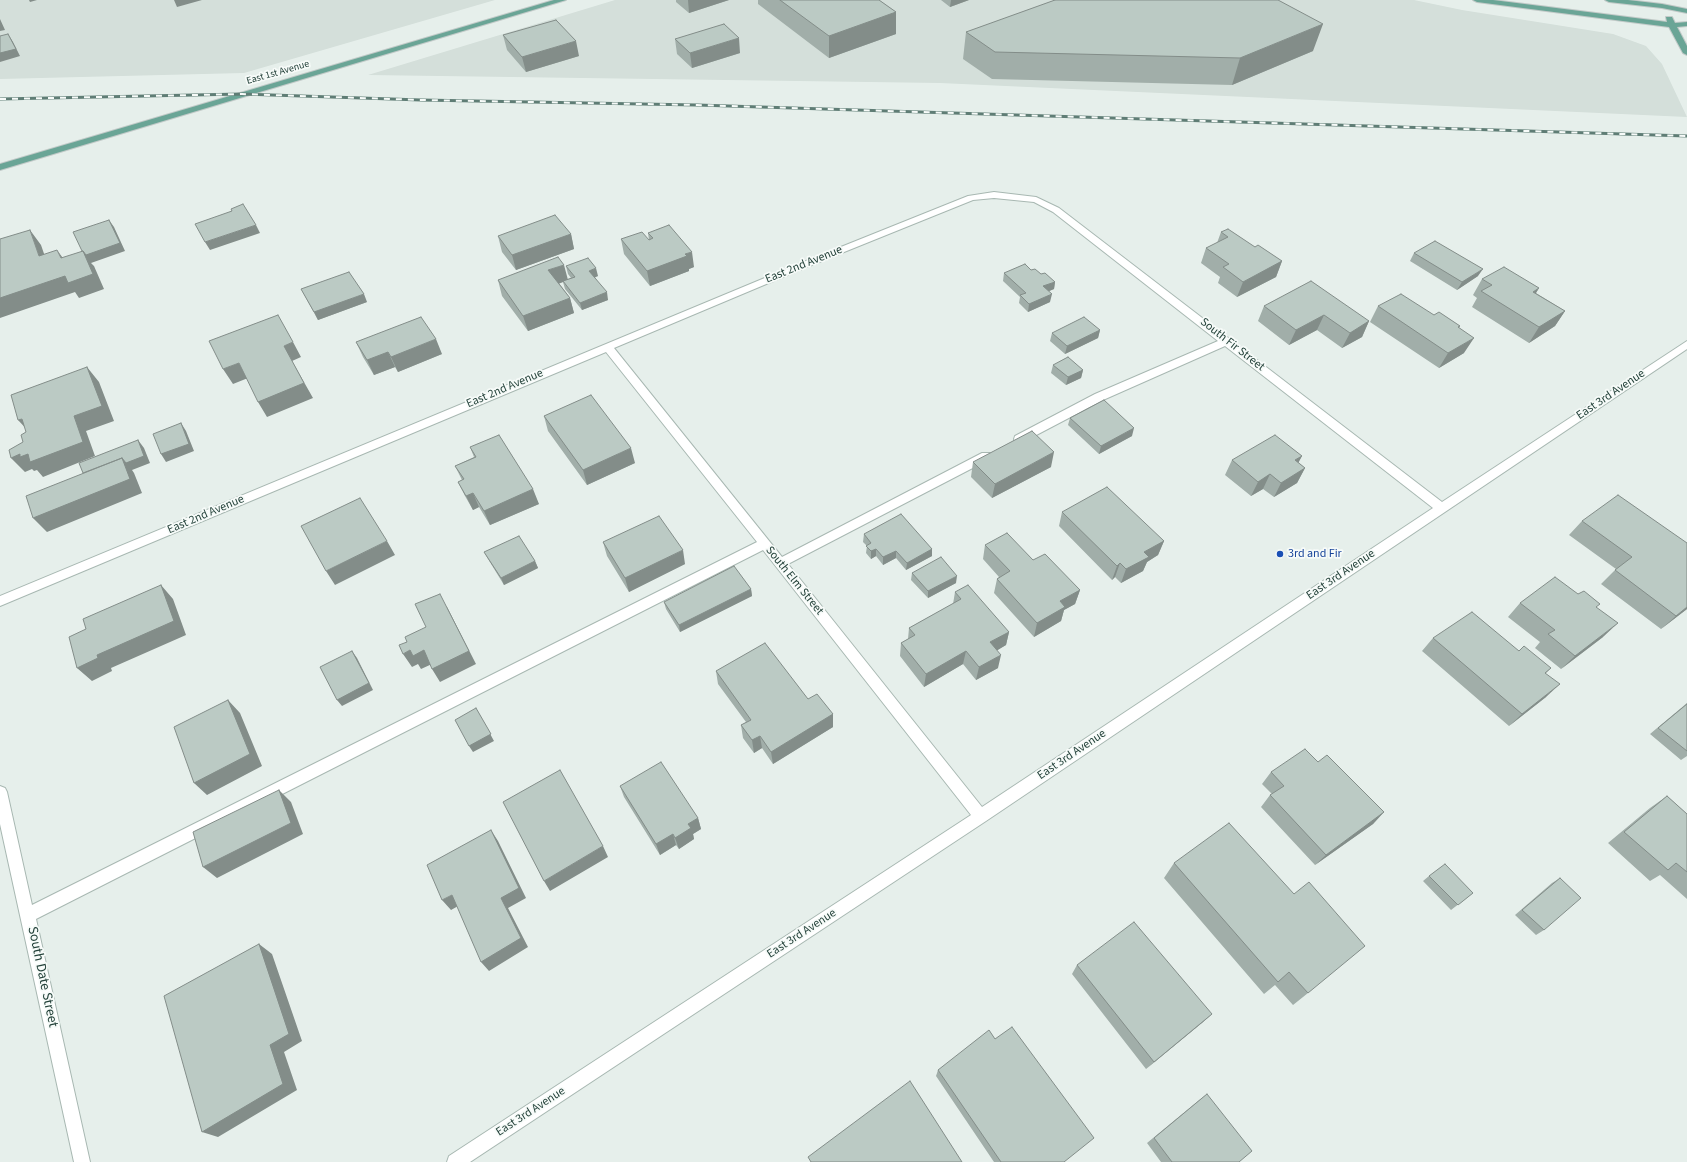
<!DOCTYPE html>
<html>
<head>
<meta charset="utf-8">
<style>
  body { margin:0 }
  canvas { display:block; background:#e6efeb }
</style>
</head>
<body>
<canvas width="1687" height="1162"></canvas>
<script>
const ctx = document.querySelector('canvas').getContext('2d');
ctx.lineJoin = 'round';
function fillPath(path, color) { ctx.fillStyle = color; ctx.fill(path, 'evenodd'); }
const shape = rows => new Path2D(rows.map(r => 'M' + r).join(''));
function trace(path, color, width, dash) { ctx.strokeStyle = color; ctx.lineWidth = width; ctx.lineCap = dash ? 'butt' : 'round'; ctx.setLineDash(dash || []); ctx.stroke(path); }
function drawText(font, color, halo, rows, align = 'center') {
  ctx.font = font + ' "Source Sans 3",sans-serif'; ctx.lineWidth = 3.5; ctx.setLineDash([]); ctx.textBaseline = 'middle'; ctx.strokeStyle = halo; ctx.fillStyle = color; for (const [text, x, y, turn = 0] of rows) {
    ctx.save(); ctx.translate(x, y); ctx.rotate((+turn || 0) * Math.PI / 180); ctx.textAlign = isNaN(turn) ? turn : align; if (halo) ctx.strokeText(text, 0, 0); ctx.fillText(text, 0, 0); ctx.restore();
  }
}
const built = shape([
  [0,0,495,0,244,73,0,79],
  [615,0,1414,0,1462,10,1613,34,1646,46,1662,64,1687,117,940,83,368,75]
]);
const minor = shape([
  [994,192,1036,197,1059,208,1442,502,1687,341,1687,349,986,821,470,1162,447,1162,449,1156,971,815,763,550,36,919,90,1162,74,1162,0,824,0,786,5,788,7,792,32,905,757,542,606,352,0,606,0,596,796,265,968,196,994,192],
  [994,198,1034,202,1053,212,1218,341,1095,394,1015,436,1014,439,1015,442,1023,442,1103,400,1225,346,1433,508,982,807,788,564,990,459,991,456,990,453,982,453,782,557,614,348,802,269,973,200,994,198]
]);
const major = shape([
  [554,0,566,0,0,170,0,164,554,0],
  [1473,0,1493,0,1667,22,1666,17,1672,17,1675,23,1687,22,1687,26,1677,27,1687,46,1687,55,1683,53,1669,27,1477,2,1473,0],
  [1605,0,1628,0,1662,4,1687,9,1687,13,1662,8,1609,2,1605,0]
]);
const rail = shape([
  [0,99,242,94,421,100,697,105,1687,136]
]);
const wall = shape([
  [676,0,729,0,689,13,676,2],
  [758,0,879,0,896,12,896,34,829,58,758,4],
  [941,0,969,0,950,7],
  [966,32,1313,51,1232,85,992,79,963,59],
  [503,35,579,56,526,72,507,50],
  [675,39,740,53,692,68,677,54],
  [1221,232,1282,261,1276,277,1237,297,1218,283,1220,277,1201,263,1206,248,1217,243],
  [648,233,694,267,689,269,689,271,650,286,624,254,621,239,649,240],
  [571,234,574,249,516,270,502,252,498,236],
  [1414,253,1478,276,1457,290,1410,261],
  [566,266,598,276,595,277,608,300,582,310,565,289,563,282,559,283,570,298,574,313,528,331,502,296,498,280,568,279,571,278,568,274],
  [1004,273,1041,274,1055,282,1054,289,1049,291,1050,302,1028,312,1019,303,1020,297,1003,281],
  [1482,279,1539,288,1536,293,1565,311,1555,326,1529,343,1472,307,1477,298,1473,295],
  [301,289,367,302,318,320],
  [1264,306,1369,321,1362,337,1342,348,1317,330,1289,345,1258,321],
  [1378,306,1434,315,1460,326,1459,328,1464,353,1439,368,1370,322],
  [1100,330,1098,338,1065,354,1050,341,1052,333],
  [356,342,442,354,398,372,395,367,374,375,363,357],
  [1053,365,1083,370,1081,378,1066,385,1051,373],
  [544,416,635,463,587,485,548,431],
  [1070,418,1132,436,1099,454,1068,425],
  [470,447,539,504,490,525,479,507,473,510,465,496,458,482,462,480,455,466,474,457],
  [1302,456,1298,462,1305,468,1297,483,1274,497,1263,489,1251,496,1225,475,1232,460],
  [973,462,1051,467,992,498,971,477],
  [1062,512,1164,541,1158,555,1147,562,1143,571,1121,583,1115,577,1112,580,1059,526],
  [1582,521,1687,543,1687,609,1661,629,1601,584,1616,569,1569,535],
  [864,534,932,549,932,556,906,570,896,558,883,565,876,556,871,559,866,553,867,546,863,542],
  [603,542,685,564,629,592,607,556],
  [985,545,1033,560,1080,590,1075,604,1064,610,1061,621,1034,637,994,593,997,579,999,577,983,559],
  [484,552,535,561,538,568,504,585,488,559],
  [912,573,956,583,928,598,911,580],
  [751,589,752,596,680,632,666,609,664,602],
  [955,592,1009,632,1006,645,997,650,998,668,976,680,963,664,924,687,900,656,901,643,908,639,909,628,953,604],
  [1578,594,1597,607,1603,637,1561,669,1535,648,1540,642,1508,617,1520,603],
  [1433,638,1519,651,1551,668,1546,673,1546,697,1509,726,1422,651],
  [716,671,808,699,833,714,833,727,773,764,762,748,754,753,743,738,741,725,746,722,718,684],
  [1687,703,1687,756,1681,760,1650,734],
  [1318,762,1384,812,1373,824,1315,865,1261,807,1270,795,1272,794,1262,784,1271,772],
  [620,786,698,818,701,829,693,834,694,839,679,849,676,845,660,855,624,797],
  [1667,796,1687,814,1687,899,1660,875,1650,881,1608,843,1650,808],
  [1174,863,1294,894,1308,993,1293,1005,1275,985,1264,994,1164,878],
  [1429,876,1473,893,1451,910,1423,881],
  [1560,878,1544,930,1536,935,1515,915,1552,883],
  [1077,965,1212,1014,1203,1022,1146,1069,1072,974],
  [938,1070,1065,1162,994,1162,936,1076],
  [1207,1094,1239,1162,1161,1162,1147,1143,1198,1101]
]);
const shadedWall = shape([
  [29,0,37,0,30,2],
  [174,0,202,0,177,7],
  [688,0,729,0,689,13],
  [951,0,969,0,950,7],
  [896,12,896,34,829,58,829,36],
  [0,19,5,30,0,31],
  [1323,24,1313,51,1232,85,1240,58],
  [8,34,13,42,20,56,0,62,0,53],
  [739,38,740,53,692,68,690,53],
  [576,41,579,56,526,72,522,57],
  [109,220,114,227,125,251,91,263,94,266,104,289,79,298,75,292,0,318,0,298,83,251],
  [256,225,260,233,210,250,205,242],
  [30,230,41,245,50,271,39,256],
  [571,234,574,249,516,270,512,255],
  [57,250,68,265,61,258],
  [692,252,694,267,689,269,689,271,650,286,647,271,685,254],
  [1282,261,1276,277,1237,297,1243,282],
  [564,265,568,280,553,286,548,270],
  [596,268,598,276,591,279,589,271],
  [1483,269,1478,276,1457,290,1462,282],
  [1055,282,1054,289,1042,294,1043,286],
  [1539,288,1529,304,1533,292],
  [607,292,608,300,582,310,580,303],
  [364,294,367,302,318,320,314,312],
  [1052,294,1050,302,1028,312,1029,304],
  [570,298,574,313,528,331,523,316],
  [1565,311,1555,326,1529,343,1539,327],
  [1324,315,1317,330,1289,345,1296,330],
  [1369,321,1362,337,1342,348,1350,333],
  [1100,330,1098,338,1065,354,1067,346],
  [1474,338,1464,353,1439,368,1448,353],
  [436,339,442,354,398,372,391,357],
  [293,342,301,357,292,361,313,398,267,417,258,402,284,346],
  [388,352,395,367,374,375,367,360],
  [239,363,248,378,233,384,223,369],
  [87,367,99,382,114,421,86,431,95,456,43,477,37,470,34,471,32,469,25,472,11,458,74,416],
  [1083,370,1081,378,1066,385,1068,377],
  [22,419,32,435,18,420],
  [181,423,186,431,194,451,166,462,161,454],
  [1134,428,1132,436,1099,454,1101,446],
  [138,440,144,448,150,463,132,470,134,473,142,493,47,532,33,518,122,458],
  [631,448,635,463,587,485,583,470],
  [1054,452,1051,467,992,498,995,484],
  [1302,456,1294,471,1295,460],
  [1305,468,1297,483,1274,497,1281,483],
  [1270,474,1263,489,1251,496,1258,482],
  [533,489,539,504,490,525,484,511],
  [473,493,479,507,473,510,466,496],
  [387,541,395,555,335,585,326,571],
  [1164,541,1158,555,1147,562,1143,571,1121,583,1126,569,1144,552],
  [876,549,876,556,871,559,871,551],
  [932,549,932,556,906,570,907,563],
  [683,550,685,564,629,592,625,578],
  [896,551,896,558,883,565,883,557],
  [535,561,538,568,504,585,501,578],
  [1120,563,1115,577,1112,580,1117,566],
  [957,576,956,583,928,598,928,591],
  [161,585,173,599,186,635,111,668,112,671,92,681,77,668,97,655],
  [751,589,752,596,680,632,679,625],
  [1080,590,1075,604,1064,610,1061,621,1034,637,1037,623,1060,601],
  [447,607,476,664,440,682,432,669],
  [1687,607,1687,609,1661,629,1676,616],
  [1618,623,1603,637,1561,669,1575,656],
  [1009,632,1006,645,988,656,990,642],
  [410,650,424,650,432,664,421,669,418,664,412,667,403,654],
  [352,651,357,658,373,690,342,706,337,700],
  [966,651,963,664,924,687,926,674],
  [1001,655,998,668,976,680,979,667],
  [1560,684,1546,697,1509,726,1522,714],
  [228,700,240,713,262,766,207,795,194,783],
  [476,708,494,741,473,752,469,746],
  [833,714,833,727,773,764,771,752],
  [760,736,762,748,754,753,752,740],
  [279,790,291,802,303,834,217,878,203,867],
  [1384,812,1373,824,1315,865,1326,855],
  [698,818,701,829,693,834,694,839,679,849,675,838,688,824],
  [491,830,498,841,526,898,508,908,528,947,489,971,481,962,501,898],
  [673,834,676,845,660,855,656,844],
  [603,846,608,857,550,891,544,881],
  [452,895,460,905,451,910,442,900],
  [259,944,272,954,302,1041,284,1052,297,1090,218,1137,202,1132,270,1045],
  [1212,1014,1203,1022,1146,1069,1154,1062]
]);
const building = shape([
  [780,0,879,0,896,12,829,36,780,0],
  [1055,0,1278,0,1323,24,1240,58,995,52,966,32,1055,0],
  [556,20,576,41,522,57,503,35,556,20],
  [724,24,739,38,690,53,675,39,724,24],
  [8,34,16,49,0,53,0,36,8,34],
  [243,204,256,225,205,242,195,224,232,211,231,209,243,204],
  [555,215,571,234,512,255,498,236,555,215],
  [109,220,120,243,86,255,83,251,82,251,73,232,109,220],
  [669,225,692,252,685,254,687,256,647,271,621,239,642,232,649,240,653,238,648,233,669,225],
  [1228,229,1255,247,1258,245,1282,261,1243,282,1223,267,1229,264,1206,248,1228,237,1221,232,1228,229],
  [30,230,39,256,57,250,61,258,83,251,93,274,68,283,65,276,0,298,0,239,30,230],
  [1435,241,1483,269,1462,282,1414,253,1435,241],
  [558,257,564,265,548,270,570,298,523,316,498,280,558,257],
  [588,258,596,268,589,271,607,292,580,303,563,281,575,277,566,266,588,258],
  [1025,264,1031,270,1035,269,1041,274,1045,273,1055,282,1043,286,1052,294,1029,304,1020,295,1026,293,1004,273,1025,264],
  [1504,267,1539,288,1533,292,1565,311,1539,327,1481,291,1492,285,1482,279,1504,267],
  [349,272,364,294,314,312,301,289,349,272],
  [1311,281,1369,321,1350,333,1324,315,1296,330,1264,306,1311,281],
  [1401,294,1434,315,1439,312,1460,326,1458,327,1474,338,1448,353,1378,306,1401,294],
  [278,315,293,342,284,346,304,383,258,402,239,363,223,369,209,341,278,315],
  [421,317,436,339,391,357,388,352,367,360,356,342,421,317],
  [1084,317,1100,330,1067,346,1052,333,1084,317],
  [1068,357,1083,370,1068,377,1053,365,1068,357],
  [87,367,102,406,74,416,83,442,30,462,28,454,20,457,20,454,11,458,9,450,23,442,21,435,26,432,22,419,18,420,11,395,87,367],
  [591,395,631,448,583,470,544,416,591,395],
  [1104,400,1134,428,1101,446,1070,418,1104,400],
  [181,423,189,444,161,454,153,434,181,423],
  [1032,431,1054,452,995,484,973,462,1032,431],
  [499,435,533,489,484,511,473,493,466,496,458,482,464,479,455,466,476,457,470,447,499,435],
  [1275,435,1302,456,1295,460,1305,468,1281,483,1270,474,1258,482,1232,460,1275,435],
  [138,440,144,456,126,463,122,458,83,473,79,463,138,440],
  [122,458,130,479,33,518,26,496,122,458],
  [1107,487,1164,541,1144,552,1149,557,1126,569,1120,563,1117,566,1062,512,1107,487],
  [1618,495,1687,543,1687,607,1676,616,1615,570,1632,557,1582,521,1618,495],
  [360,498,387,541,326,571,301,526,360,498],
  [901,514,932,549,907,563,896,551,883,557,876,549,871,551,866,546,871,543,864,534,901,514],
  [659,516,683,550,625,578,603,542,659,516],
  [1007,533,1033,560,1045,554,1080,590,1060,601,1065,607,1037,623,997,579,1010,571,985,545,1007,533],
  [519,536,535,561,501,578,484,552,519,536],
  [941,557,957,576,928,591,912,573,941,557],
  [734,566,751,589,679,625,664,602,734,566],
  [1555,577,1578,594,1584,591,1600,604,1596,607,1618,623,1575,656,1548,634,1555,630,1520,603,1555,577],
  [161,585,174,621,97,655,98,658,77,668,69,637,86,629,83,619,161,585],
  [968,585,1009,632,990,642,1001,655,979,667,966,651,926,674,901,643,915,635,909,628,961,599,955,592,968,585],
  [440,594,469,651,432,669,424,650,413,656,410,650,403,654,399,645,407,642,405,637,426,627,415,604,440,594],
  [1472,612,1519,651,1524,646,1551,668,1545,673,1560,684,1522,714,1433,638,1472,612],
  [765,643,808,699,817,694,833,714,771,752,760,736,752,740,741,725,751,720,716,671,765,643],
  [352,651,369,683,337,700,320,667,352,651],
  [228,700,250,754,194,783,174,727,228,700],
  [1687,704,1687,751,1658,728,1687,704],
  [476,708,491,734,469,746,455,720,476,708],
  [1305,749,1318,762,1327,755,1384,812,1326,855,1270,795,1284,786,1271,772,1305,749],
  [661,762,698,818,688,824,691,828,675,838,673,834,656,844,620,786,661,762],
  [560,770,603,846,544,881,503,802,560,770],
  [279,790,291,823,203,867,193,832,279,790],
  [1667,796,1687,814,1687,872,1676,863,1668,870,1624,832,1667,796],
  [1229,823,1294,894,1309,882,1365,946,1308,993,1289,972,1278,982,1174,863,1229,823],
  [491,830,519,888,501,898,521,938,481,962,452,895,442,900,427,865,491,830],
  [1445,864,1473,893,1458,905,1429,876,1445,864],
  [1560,878,1581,898,1544,930,1522,910,1560,878],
  [1134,922,1212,1014,1154,1062,1077,965,1134,922],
  [259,944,289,1034,270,1045,283,1084,202,1132,164,996,259,944],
  [1012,1027,1094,1138,1064,1162,1001,1162,938,1070,989,1030,995,1039,1012,1027],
  [910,1081,962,1162,811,1162,808,1157,910,1081],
  [1207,1094,1252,1151,1239,1162,1172,1162,1154,1138,1207,1094]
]);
const markers = [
  [1280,554,4,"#1a4fb4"]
];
const farStreetnames = [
  ["East 1st Avenue",278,73,-16]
];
const streetNames = [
  ["East 2nd Avenue",804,265,-22],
  ["South Fir Street",1232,345,38],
  ["East 2nd Avenue",505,389,-23],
  ["East 3rd Avenue",1611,395,-34],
  ["East 2nd Avenue",206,515,-23],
  ["East 3rd Avenue",1341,575,-34],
  ["South Elm Street",794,581,51],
  ["East 3rd Avenue",1072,755,-34],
  ["East 3rd Avenue",802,934,-33],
  ["East 3rd Avenue",531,1112,-33]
];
const transitNames = [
  ["3rd and Fir",1288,554]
];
const nearStreetnames = [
  ["South Date Street",42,977,78]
];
fillPath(built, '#d4dfda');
trace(minor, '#a8b8b2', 2);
trace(major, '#c2cac8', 2);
fillPath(minor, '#fff');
fillPath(major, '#6aa596');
trace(rail, '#5f7d75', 3);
trace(rail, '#f7fbf9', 2, [6]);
fillPath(wall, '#a1aea9');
fillPath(shadedWall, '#838d89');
fillPath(building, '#bbcac4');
trace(building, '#838d89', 1);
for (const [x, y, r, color] of markers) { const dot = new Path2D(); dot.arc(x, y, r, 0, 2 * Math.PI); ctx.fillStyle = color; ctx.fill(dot); trace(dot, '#f7fbf9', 1.5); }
drawText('10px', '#24423a', '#f7fbf9', farStreetnames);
drawText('12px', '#24423a', '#f7fbf9', streetNames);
drawText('12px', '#164399', '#f7fbf9', transitNames, 'left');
drawText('14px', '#24423a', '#f7fbf9', nearStreetnames);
</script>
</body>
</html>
